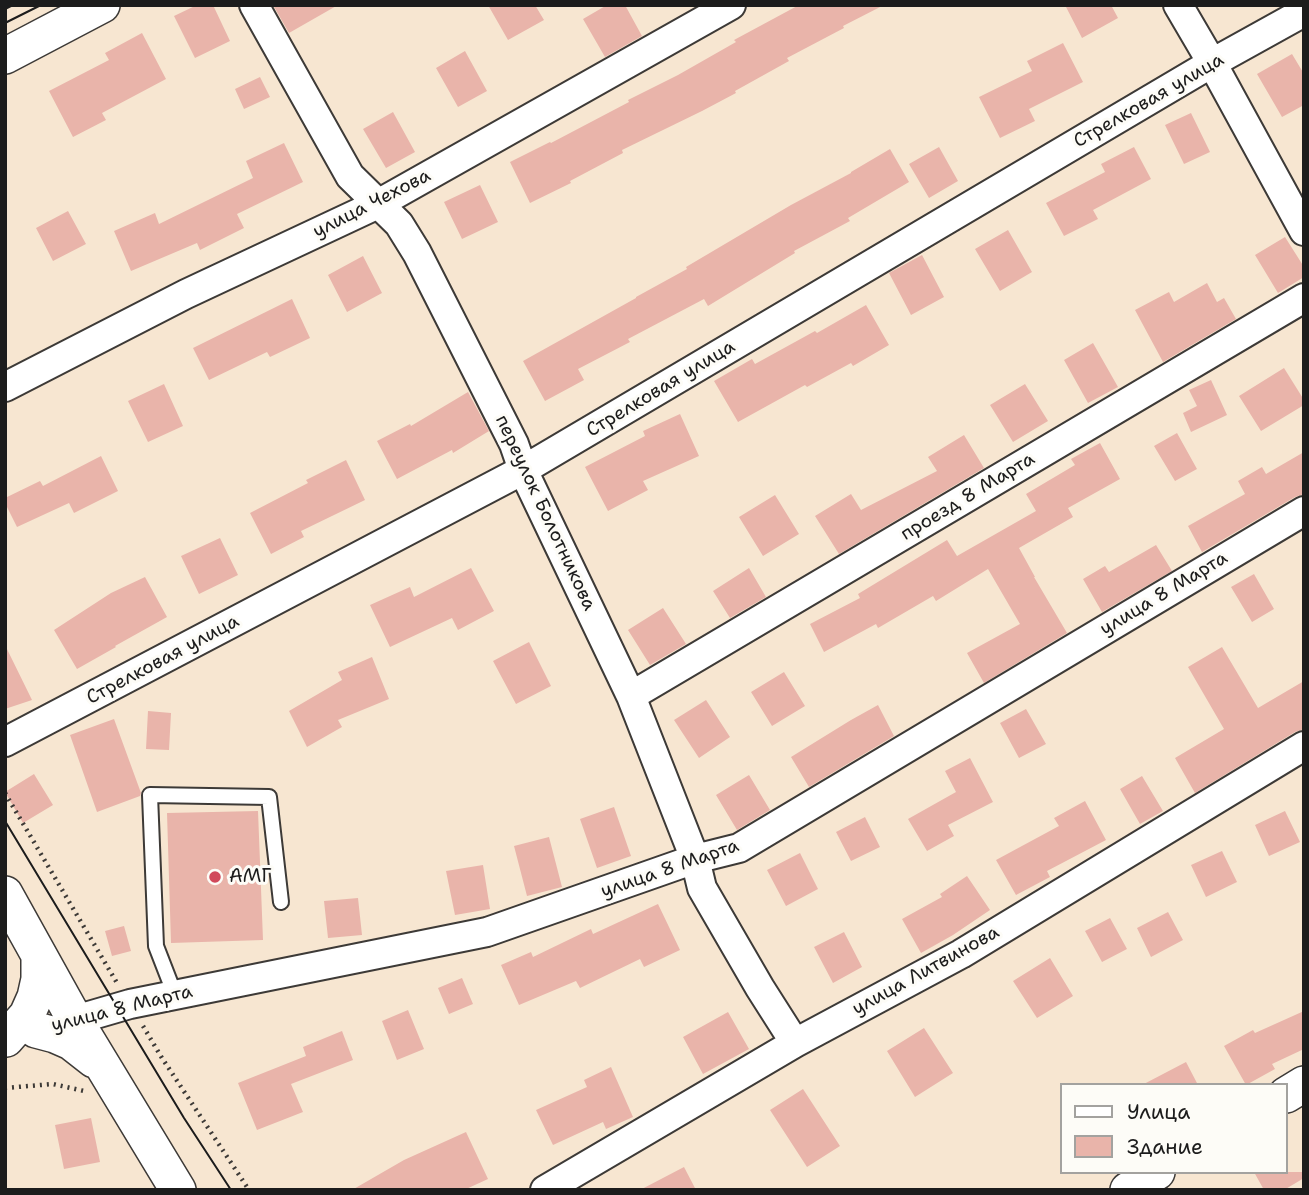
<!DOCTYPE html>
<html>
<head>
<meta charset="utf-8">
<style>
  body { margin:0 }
  #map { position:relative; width:1309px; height:1195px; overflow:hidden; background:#f7e6d1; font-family:"Shantell Sans",sans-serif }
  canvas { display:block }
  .frame { position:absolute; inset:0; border:7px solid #1c1c1c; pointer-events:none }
  .legend { position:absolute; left:1060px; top:1083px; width:228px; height:91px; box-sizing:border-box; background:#fdfcf7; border:2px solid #a3a29f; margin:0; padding:9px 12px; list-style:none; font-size:21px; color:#1c1c1c }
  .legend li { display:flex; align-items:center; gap:14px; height:35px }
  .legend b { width:35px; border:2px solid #a3a29f }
</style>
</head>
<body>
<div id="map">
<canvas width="1309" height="1195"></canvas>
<div class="frame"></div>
<ul class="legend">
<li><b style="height:9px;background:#fff"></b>Улица</li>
<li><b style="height:19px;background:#e9b4aa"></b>Здание</li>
</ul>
</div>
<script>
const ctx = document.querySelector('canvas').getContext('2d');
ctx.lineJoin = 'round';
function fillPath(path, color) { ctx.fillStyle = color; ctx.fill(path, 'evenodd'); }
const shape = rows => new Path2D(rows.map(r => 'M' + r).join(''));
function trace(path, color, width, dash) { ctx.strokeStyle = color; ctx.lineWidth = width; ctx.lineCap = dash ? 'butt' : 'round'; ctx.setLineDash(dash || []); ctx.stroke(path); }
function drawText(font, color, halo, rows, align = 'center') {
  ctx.font = font + ' "Shantell Sans",sans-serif'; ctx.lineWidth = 6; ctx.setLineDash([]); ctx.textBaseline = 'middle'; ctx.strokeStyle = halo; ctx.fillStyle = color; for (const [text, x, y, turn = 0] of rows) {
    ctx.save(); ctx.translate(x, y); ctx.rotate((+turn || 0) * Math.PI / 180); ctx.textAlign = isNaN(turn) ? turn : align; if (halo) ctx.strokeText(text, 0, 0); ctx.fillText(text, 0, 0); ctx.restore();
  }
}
const building = shape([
  [197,5,213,5,230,41,195,58,174,16],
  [273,5,338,5,289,33],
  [488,5,535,5,544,20,508,40],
  [607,5,625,5,642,36,605,57,583,19],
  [799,5,884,5,843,26,844,28,787,58,789,61,735,91,736,93,702,111,622,150,623,153,570,181,571,183,530,203,510,162,550,142,551,143,629,102,628,100,678,75,736,42,734,40],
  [1065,5,1111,5,1118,18,1082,38],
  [142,33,166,79,102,113,106,120,73,137,49,91,109,60,105,53],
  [1063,43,1083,82,1029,109,1035,121,1000,138,979,97,1032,71,1027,61],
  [465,51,487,91,458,107,436,68],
  [1292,54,1304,74,1304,105,1282,117,1257,74],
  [260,77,270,97,244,109,235,89],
  [393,112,415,152,386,168,363,129],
  [1191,113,1210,152,1184,164,1165,125],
  [284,143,303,182,237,214,244,228,200,250,197,243,131,271,114,231,155,213,159,224,253,178,246,161],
  [939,147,958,181,929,198,909,164],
  [1134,147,1151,179,1093,210,1098,219,1064,236,1046,203,1105,172,1101,164],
  [890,149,909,182,848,218,850,221,794,251,795,253,708,306,704,299,628,339,630,342,578,369,584,380,545,401,523,361,636,298,636,297,687,269,686,267,791,205,851,173,851,172],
  [480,185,498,222,462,239,444,202],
  [68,211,86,244,53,261,36,228],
  [1008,230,1032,272,1000,291,975,249],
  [1285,237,1304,267,1304,277,1278,293,1255,255],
  [922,255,944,297,911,315,889,273],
  [363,256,382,293,347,312,328,275],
  [1207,283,1217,302,1224,298,1236,319,1163,362,1135,310,1169,292,1174,302],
  [292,299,310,338,270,357,267,352,209,380,193,348],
  [866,305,889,345,853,366,851,363,807,387,805,385,738,422,714,381,752,359,755,364,815,331,817,333],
  [1093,343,1118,387,1088,403,1064,360],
  [1284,368,1304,400,1304,405,1261,431,1239,396],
  [1211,380,1227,415,1191,432,1183,413,1197,406,1189,390],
  [164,384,183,426,148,442,128,401],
  [1025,384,1048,421,1013,442,990,405],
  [468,392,489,431,453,453,452,450,397,479,377,441,410,424,411,426],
  [680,414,699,456,643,481,648,490,608,511,585,467,645,436,643,431],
  [1177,433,1197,469,1175,481,1154,446],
  [964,435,984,468,839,554,815,516,851,494,861,510,937,471,928,457],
  [1100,443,1120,479,1068,508,1073,517,1019,548,1035,577,1034,577,1067,633,984,683,967,653,1020,624,988,569,936,601,933,596,878,628,876,624,824,652,810,624,860,598,858,594,947,540,957,556,1036,511,1026,494,1075,465,1071,459],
  [1304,452,1304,494,1295,497,1202,552,1188,526,1245,494,1238,481,1262,467,1266,474],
  [101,456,118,491,74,513,69,503,17,527,5,503,5,498,40,481,43,486],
  [346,460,365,500,301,531,304,537,271,554,250,513,308,483,306,480],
  [775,495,799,534,763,556,739,517],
  [220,538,238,575,199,594,181,556],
  [1156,545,1172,571,1102,612,1083,579,1105,566,1109,572],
  [471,568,494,611,458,630,452,618,390,647,370,605,410,587,414,597],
  [749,568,766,597,730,618,713,591],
  [1254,574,1274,609,1252,622,1231,587],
  [145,577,167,617,115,646,116,647,77,669,54,630,111,593],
  [663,608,686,644,650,665,628,630],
  [529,642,551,686,516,704,493,661],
  [5,645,32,700,5,709],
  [1222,647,1258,708,1304,681,1304,729,1295,732,1195,793,1175,758,1224,729,1188,667],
  [372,657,389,699,338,720,342,727,307,747,289,711,342,680,338,672],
  [784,672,805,706,772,726,751,692],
  [706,700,730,737,699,758,674,720],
  [878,705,894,736,809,787,791,757,851,720],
  [1026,709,1046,744,1019,758,1000,723],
  [148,711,171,713,169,750,146,749],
  [114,719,141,793,140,796,97,812,70,735],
  [970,758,993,802,948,825,954,836,927,851,908,819,956,792,945,771],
  [34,774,53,805,23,823,5,792],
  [749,775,770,810,737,830,716,795],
  [1142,776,1163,811,1140,824,1120,789],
  [1085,801,1106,840,1047,871,1050,877,1016,895,996,860,1059,826,1054,818],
  [614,807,631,856,597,868,580,819],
  [258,811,263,940,171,943,167,813],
  [1285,811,1300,842,1269,856,1255,825],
  [865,817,880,847,851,861,836,832],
  [549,837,562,887,527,896,514,846],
  [1222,851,1237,882,1206,897,1191,865],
  [800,853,818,889,786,906,767,870],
  [483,865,490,909,455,915,446,871],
  [967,876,990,910,953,935,921,953,902,919,942,897,940,894],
  [358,898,362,935,328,938,324,901],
  [658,904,680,950,644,967,640,959,580,988,576,981,519,1005,501,965,531,952,533,957,591,929,593,934],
  [1168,912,1183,940,1151,957,1137,928],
  [1110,918,1127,949,1102,962,1085,931],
  [124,926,131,951,112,956,105,931],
  [844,932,862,967,833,983,814,947],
  [1050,958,1073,996,1037,1018,1013,981],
  [462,978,473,1004,449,1014,438,988],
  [408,1010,424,1049,397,1060,382,1021],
  [1304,1011,1304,1049,1272,1064,1275,1069,1246,1085,1224,1046,1253,1030,1255,1033],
  [728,1012,749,1049,703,1074,683,1037],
  [924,1028,953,1073,915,1097,887,1051],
  [342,1031,353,1060,291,1084,303,1112,257,1130,238,1083,306,1056,303,1047],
  [1186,1062,1198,1085,1142,1085],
  [611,1067,633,1117,606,1129,603,1122,553,1145,536,1110,587,1087,584,1080],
  [803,1089,840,1146,807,1167,770,1110],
  [91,1118,100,1162,64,1169,55,1125],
  [466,1132,488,1179,464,1190,352,1190,404,1160],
  [684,1167,696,1190,640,1190],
  [1254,1172,1304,1172,1304,1178,1284,1190,1264,1190]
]);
const path = shape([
  [5,793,117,983],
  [143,1026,162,1058,249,1190],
  [5,1088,53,1084,84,1091]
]);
const service = shape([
  [175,995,156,946,150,795,269,797,281,902]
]);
const minor = shape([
  [254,5,350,176,399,224,417,253,514,444,523,470,631,696,695,859,702,888,760,988,795,1043],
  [1178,5,1212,63,1304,231],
  [5,387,186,294,378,204,731,5],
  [631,696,1304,298],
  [5,742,523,470,1212,63,1304,12],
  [75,1020,130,1004,487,932,695,859,739,848,1304,511],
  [545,1190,795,1043,961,954,1304,746]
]);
const tertiary = shape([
  [5,56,102,5],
  [5,894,75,1020,178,1190],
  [36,1030,55,1035,71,1042,94,1060],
  [6,1039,27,1015,35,997,39,979,39,955],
  [1286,1095,1304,1084],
  [1128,1190,1157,1172]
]);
const tram = shape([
  [5,9,13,5],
  [5,23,41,5],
  [5,821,184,1118,231,1190]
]);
const markers = [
  [215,877,7,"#d1495b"]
];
const streetNames = [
  ["Стрелковая улица",1149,101,-30],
  ["улица Чехова",372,204,-27],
  ["Стрелковая улица",661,389,-31],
  ["проезд 8 Марта",968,497,-31],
  ["переулок Болотникова",545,513,65],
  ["улица 8 Марта",1164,594,-31],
  ["Стрелковая улица",163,660,-28],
  ["улица 8 Марта",670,869,-19],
  ["улица Литвинова",926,971,-29],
  ["улица 8 Марта",122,1009,-14]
];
const poiNames = [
  ["АМГ",229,877]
];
fillPath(building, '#e9b4aa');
trace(service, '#3d3a37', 18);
trace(minor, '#3d3a37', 32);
trace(tertiary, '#3d3a37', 38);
trace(path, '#3d3a37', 4.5, [2, 5]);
trace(service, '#fff', 14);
trace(minor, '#fff', 28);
trace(tertiary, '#fff', 35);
trace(tram, '#1c1c1c', 2);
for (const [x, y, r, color] of markers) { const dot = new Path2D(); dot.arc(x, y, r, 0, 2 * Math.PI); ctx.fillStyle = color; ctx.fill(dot); trace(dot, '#fdfcf7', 2.5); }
drawText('19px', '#1c1c1c', '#fdfcf7', streetNames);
drawText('19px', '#1c1c1c', '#fdfcf7', poiNames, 'left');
</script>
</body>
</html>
